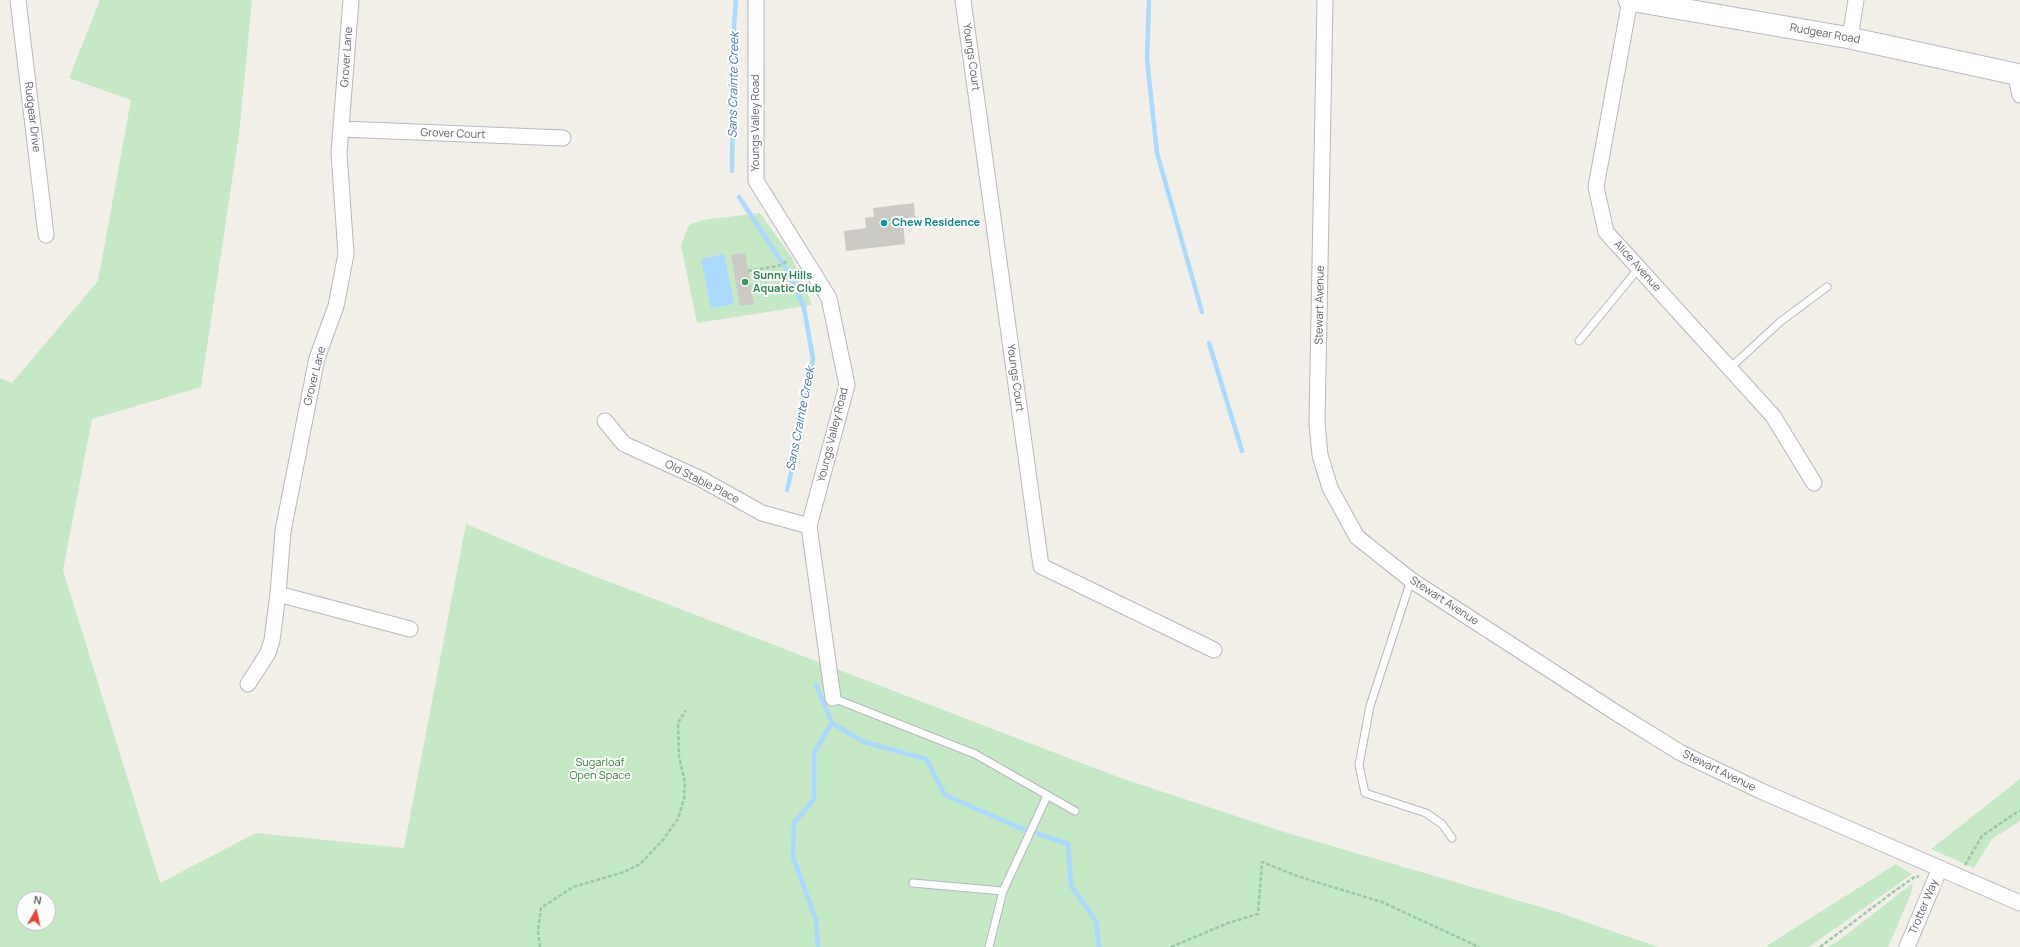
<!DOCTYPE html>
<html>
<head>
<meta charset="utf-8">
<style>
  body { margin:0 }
  #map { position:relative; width:2020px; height:947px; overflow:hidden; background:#f1efe8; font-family:Manrope,sans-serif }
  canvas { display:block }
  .north { position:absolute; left:16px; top:891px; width:40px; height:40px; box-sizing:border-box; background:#fff; border:1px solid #bfc1c3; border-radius:50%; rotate:9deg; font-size:11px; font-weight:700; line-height:16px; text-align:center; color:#5f6368 }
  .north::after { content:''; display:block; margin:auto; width:14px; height:18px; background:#ea4335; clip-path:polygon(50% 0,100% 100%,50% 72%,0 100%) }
</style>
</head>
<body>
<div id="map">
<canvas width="2020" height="947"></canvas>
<div class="north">N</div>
</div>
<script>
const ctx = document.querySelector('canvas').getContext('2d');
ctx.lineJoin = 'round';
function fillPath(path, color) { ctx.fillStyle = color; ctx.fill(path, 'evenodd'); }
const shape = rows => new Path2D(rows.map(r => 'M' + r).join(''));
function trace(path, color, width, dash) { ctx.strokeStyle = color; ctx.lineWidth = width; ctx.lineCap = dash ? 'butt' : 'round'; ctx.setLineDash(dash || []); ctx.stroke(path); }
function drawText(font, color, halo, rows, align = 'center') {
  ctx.font = font + ' Manrope,sans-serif'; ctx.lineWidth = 4; ctx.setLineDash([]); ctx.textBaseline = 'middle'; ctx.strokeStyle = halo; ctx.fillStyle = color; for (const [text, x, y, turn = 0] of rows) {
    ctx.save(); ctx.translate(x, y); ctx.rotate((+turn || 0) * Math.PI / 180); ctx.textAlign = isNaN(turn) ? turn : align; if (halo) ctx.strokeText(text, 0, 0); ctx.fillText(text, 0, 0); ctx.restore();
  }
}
const green = shape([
  [100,0,252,0,239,134,201,387,92,419,63,570,160,883,256,833,404,848,466,524,542,556,1118,777,1284,832,1554,911,1658,947,0,947,0,378,12,383,98,281,131,100,69,78],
  [24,899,48,899,48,923,24,923],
  [760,213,792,258,812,305,697,323,681,245,689,225,703,220],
  [2020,779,2020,821,1992,839,1974,868,1931,849],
  [1896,864,1912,874,1809,947,1765,947],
  [1913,883,1911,894,1888,947,1827,947,1838,941]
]);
const water = shape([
  [724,254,734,304,711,308,701,259]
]);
const stream = shape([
  [1149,0,1147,59,1157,153,1202,312],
  [732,171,734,25,736,0],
  [739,197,789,273,804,308,813,359,798,445,787,490],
  [1209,343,1242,451],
  [816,685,832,723,814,752,814,799,794,823,793,857,816,920,818,947],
  [832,723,864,742,926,759,945,795,1018,827,1068,844,1071,886,1096,921,1099,947]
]);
const building = shape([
  [914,203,915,217,903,219,905,244,846,251,844,231,866,228,865,218,874,217,873,208],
  [745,253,754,304,740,306,731,255]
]);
const path = shape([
  [748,271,778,266,788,261],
  [1965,865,1982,836,2020,810],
  [540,947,538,930,541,908,573,887,624,872,640,864,662,841,678,819,684,799,685,782,679,757,678,723,686,710],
  [1171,947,1228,923,1258,914,1262,862,1300,877,1382,902,1479,947],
  [1820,947,1896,890,1916,876,1919,877]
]);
const lane = shape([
  [1579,341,1639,268],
  [1730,368,1780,322,1827,287],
  [1411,580,1370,706,1359,765,1365,793,1426,813,1442,824,1452,838],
  [833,698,975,754,1075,811],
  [913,883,1003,891,1047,796],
  [989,947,1003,891]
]);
const street = shape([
  [18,0,46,235],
  [756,0,756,181,829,298,847,385,809,526,833,698],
  [963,0,1041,566,1214,650],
  [1325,0,1317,423,1320,455,1330,488,1357,537,1411,580,1618,714,1681,753,1761,791,2020,903],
  [1630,0,1596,187,1606,232,1773,416,1814,483],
  [1850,38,1856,0],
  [2015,74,2020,95],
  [342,129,563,138],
  [605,421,624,444,701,479,762,513,809,526],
  [278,594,410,629],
  [248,684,268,653,272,640,278,594,283,531,302,434,317,358,336,306,346,254,339,153,351,0],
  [1907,947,1940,868]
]);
const secondary = shape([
  [1629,0,1850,38,2020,75]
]);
const markers = [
  [884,223,4,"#0f9aa8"],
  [745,282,4,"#2e9e5b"]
];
const streetNames = [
  ["Rudgear Road",1825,34,10],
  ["Grover Lane",347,57,-86],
  ["Youngs Court",971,57,82],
  ["Rudgear Drive",32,117,83],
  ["Youngs Valley Road",756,123,-90],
  ["Grover Court",453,134,2],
  ["Alice Avenue",1637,266,48],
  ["Stewart Avenue",1320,305,-89],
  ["Grover Lane",315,376,-76],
  ["Youngs Court",1015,378,82],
  ["Youngs Valley Road",833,435,-76],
  ["Old Stable Place",702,482,27],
  ["Stewart Avenue",1444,601,33],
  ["Stewart Avenue",1719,771,26],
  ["Trotter Way",1924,907,-67]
];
const cultureNames = [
  ["Chew Residence",892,223]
];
const leisureNames = [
  ["Sunny Hills",753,276],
  ["Aquatic Club",753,289]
];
const parkNames = [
  ["Sugarloaf",600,763],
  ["Open Space",600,776]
];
const waterNames = [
  ["Sans Crainte Creek",734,85,-89],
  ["Sans Crainte Creek",801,419,-79]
];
fillPath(green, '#c5e8c5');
fillPath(water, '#aadaff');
trace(stream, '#aadaff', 4.5);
fillPath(building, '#cccac5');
trace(lane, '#b5b8bc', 9);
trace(street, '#b5b8bc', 17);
trace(secondary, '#b6babf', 23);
trace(path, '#9cc7a9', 2.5, [4, 2]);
trace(lane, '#fff', 7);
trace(street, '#fff', 15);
trace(secondary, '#fff', 21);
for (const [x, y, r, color] of markers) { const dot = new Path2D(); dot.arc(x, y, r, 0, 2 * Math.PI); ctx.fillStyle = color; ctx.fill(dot); trace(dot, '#fff', 1.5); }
drawText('11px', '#5f6368', '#fff', streetNames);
drawText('bold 11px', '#0d838f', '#fff', cultureNames, 'left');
drawText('bold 11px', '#27864d', '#fff', leisureNames, 'left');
drawText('11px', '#348238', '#fff', parkNames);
drawText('italic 12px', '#4174aa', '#fff', waterNames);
</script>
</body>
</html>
